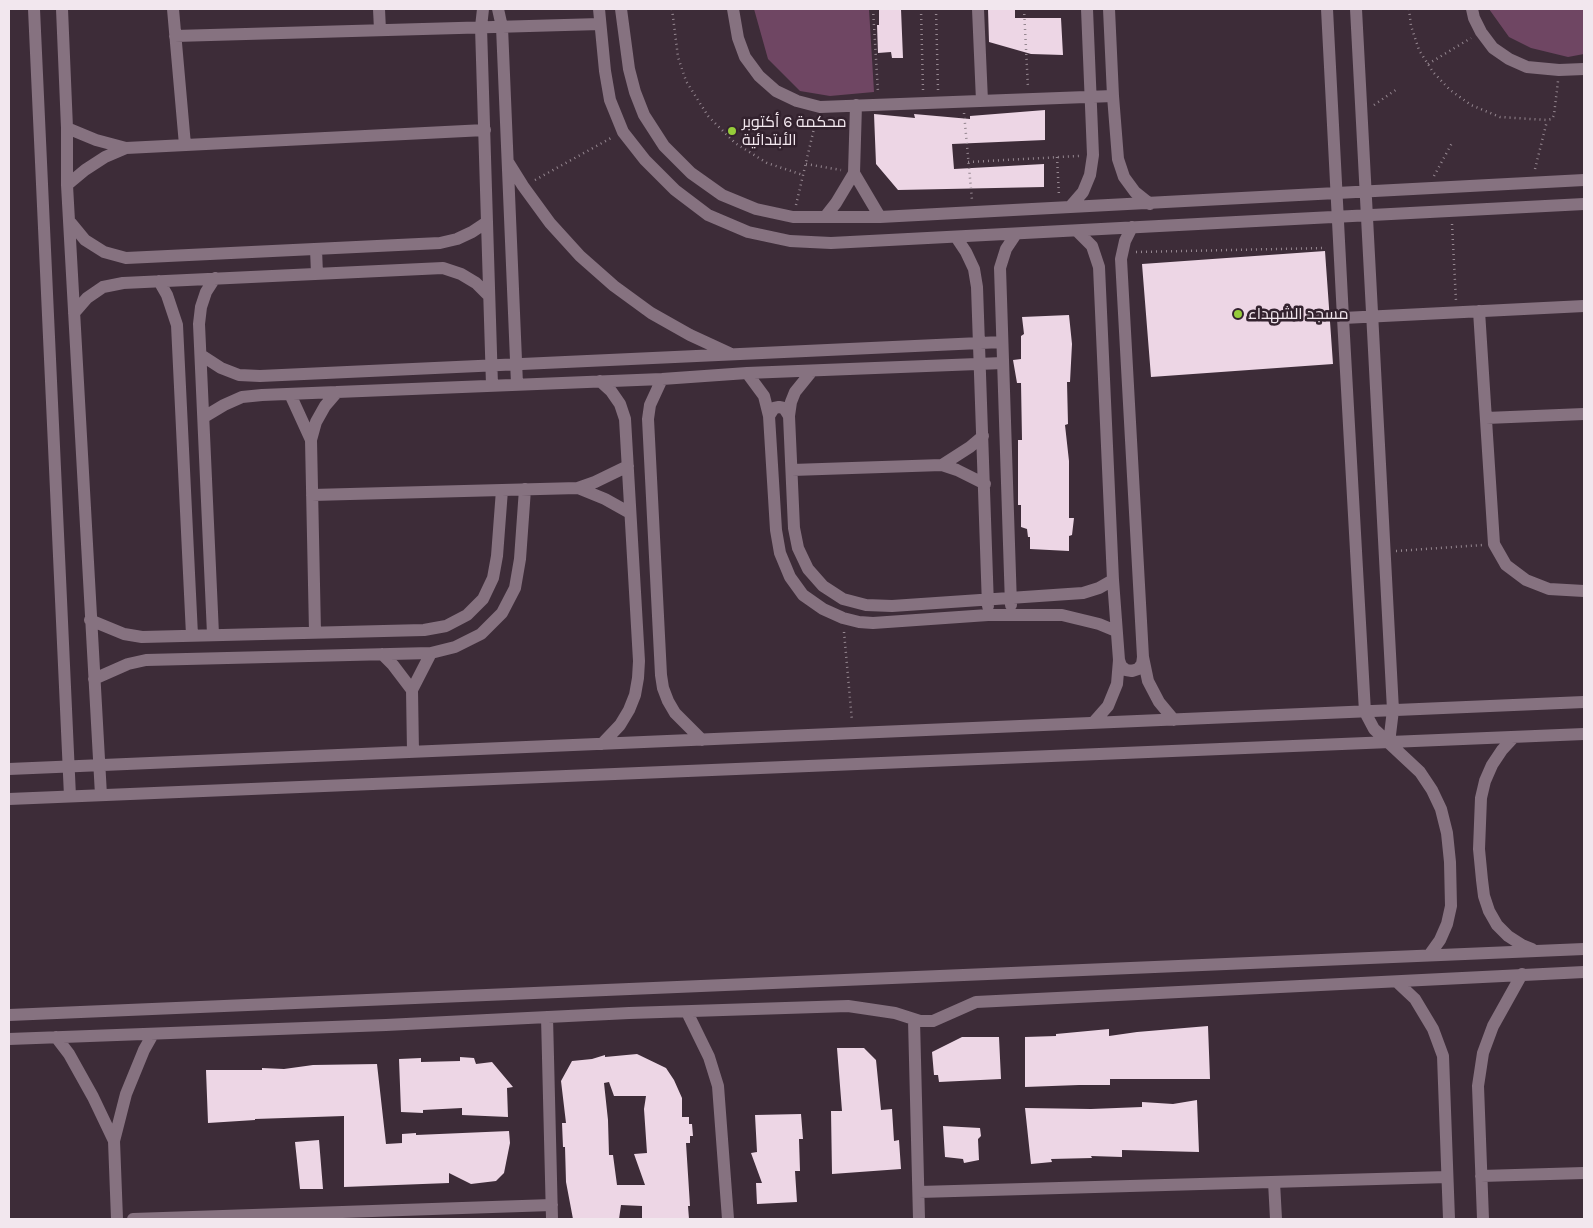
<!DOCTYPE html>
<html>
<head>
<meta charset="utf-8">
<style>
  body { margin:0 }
  #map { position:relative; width:1593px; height:1228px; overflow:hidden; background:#3d2c38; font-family:Karla,sans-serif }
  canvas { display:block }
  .frame { position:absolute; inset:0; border:10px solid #f2e7ee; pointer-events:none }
</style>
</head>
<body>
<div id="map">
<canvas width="1593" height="1228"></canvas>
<div class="frame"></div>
</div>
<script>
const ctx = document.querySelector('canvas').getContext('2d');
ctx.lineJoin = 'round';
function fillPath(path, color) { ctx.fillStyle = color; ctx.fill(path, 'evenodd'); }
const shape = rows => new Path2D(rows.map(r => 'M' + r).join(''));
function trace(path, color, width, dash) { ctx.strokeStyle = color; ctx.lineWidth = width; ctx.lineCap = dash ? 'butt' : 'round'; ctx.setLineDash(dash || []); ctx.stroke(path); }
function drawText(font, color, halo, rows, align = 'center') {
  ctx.font = font + ' Karla,Cairo,sans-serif'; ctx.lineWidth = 5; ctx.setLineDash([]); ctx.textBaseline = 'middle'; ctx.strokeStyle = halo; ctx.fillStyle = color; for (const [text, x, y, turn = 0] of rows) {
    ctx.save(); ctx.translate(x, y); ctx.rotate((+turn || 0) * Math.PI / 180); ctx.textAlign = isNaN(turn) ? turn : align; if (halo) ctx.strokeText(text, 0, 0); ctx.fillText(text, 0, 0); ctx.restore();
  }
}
const green = shape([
  [754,9,869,9,874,92,830,96,800,91,768,59],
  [1489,9,1584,9,1584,54,1568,57,1531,48,1509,37]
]);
const building = shape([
  [879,9,901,9,903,58,892,58,891,52,878,53,877,25,879,25],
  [988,9,1015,9,1015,18,1061,18,1063,55,1031,54,989,42],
  [1045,110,1045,140,952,144,954,169,1044,164,1044,187,898,190,876,164,874,114,915,118,914,114,970,119,970,116],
  [1325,251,1333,364,1151,377,1142,264],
  [1069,315,1072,344,1070,382,1067,382,1068,424,1065,425,1069,461,1069,518,1074,518,1072,535,1069,536,1069,551,1030,549,1030,537,1028,537,1027,529,1021,527,1021,505,1018,505,1018,440,1022,440,1021,383,1017,383,1013,360,1021,359,1021,336,1024,334,1022,317],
  [1208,1026,1210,1079,1110,1079,1110,1085,1079,1085,1025,1087,1025,1037,1056,1036,1056,1034,1109,1029,1109,1036,1137,1032],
  [962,1037,999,1037,1001,1079,939,1082,938,1075,934,1075,932,1052],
  [837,1048,864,1048,876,1060,881,1110,892,1109,894,1141,899,1140,901,1169,832,1174,831,1111,842,1111],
  [637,1054,666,1068,674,1080,682,1098,682,1117,689,1117,689,1124,692,1124,693,1136,690,1136,690,1143,686,1143,690,1206,688,1206,689,1219,642,1219,642,1206,621,1205,619,1219,573,1219,566,1182,565,1147,563,1147,562,1123,566,1123,561,1081,572,1061,592,1059,605,1055,605,1057],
  [609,1082,614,1096,646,1096,644,1109,647,1153,634,1154,645,1185,617,1185,613,1155,609,1155,608,1120,604,1083],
  [460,1057,474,1058,476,1064,492,1062,513,1087,507,1088,508,1117,462,1115,462,1108,423,1110,423,1113,401,1112,399,1059,421,1058,421,1062,460,1061],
  [377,1064,386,1144,402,1143,402,1134,416,1133,416,1135,509,1131,510,1143,504,1173,496,1181,471,1184,449,1173,449,1183,344,1187,344,1116,255,1119,255,1120,208,1123,206,1070,262,1070,262,1068,284,1069,313,1065],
  [1197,1100,1199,1152,1122,1150,1122,1157,1091,1156,1092,1158,1051,1159,1052,1162,1031,1164,1025,1108,1091,1109,1142,1107,1142,1102,1173,1104],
  [801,1114,803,1139,799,1139,800,1171,795,1171,797,1202,757,1204,756,1183,762,1183,751,1153,757,1152,755,1115],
  [943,1126,980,1128,981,1136,978,1139,979,1160,964,1163,963,1159,945,1157],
  [319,1140,323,1189,300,1189,295,1142]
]);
const path = shape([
  [672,9,678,57,686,81,708,116,735,143,767,163,803,175],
  [873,9,878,92],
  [921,9,923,90],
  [936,9,938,90],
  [1024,9,1028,88],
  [1409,9,1411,26,1419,50,1433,72,1450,90,1471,105,1500,117,1547,120,1552,119,1554,115,1558,81],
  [1428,64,1471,38],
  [1374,105,1397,89],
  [964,113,972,200],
  [1057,157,1059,196],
  [968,162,1079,156],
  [806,164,841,170],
  [1535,169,1547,121],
  [1434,176,1452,143],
  [535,180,611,138],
  [796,205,816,120],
  [1452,224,1456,301],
  [1136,252,1326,248],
  [1396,551,1483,545],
  [844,632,852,721]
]);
const minor = shape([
  [34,9,70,796],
  [62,9,67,128,67,185,101,795],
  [173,9,185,145],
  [379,9,380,30],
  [483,9,481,27,492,385],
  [498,9,502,27,517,384],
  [599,9,605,71,610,100,623,132,645,160,675,190,708,215,748,232,790,241,831,243,1584,204],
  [621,9,629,69,635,92,644,115,664,146,691,173,722,195,756,209,793,217,880,217,1584,180],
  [733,9,738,38,745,57,759,76,776,91,797,101,820,107,1113,96],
  [978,9,982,101],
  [1109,9,1113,96,1118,159,1124,177,1135,192,1150,204],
  [1327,9,1343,318,1365,712,1374,729,1420,772,1432,790,1441,809,1447,833,1450,862,1451,906,1447,924,1440,940,1430,954],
  [1356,9,1393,710,1389,743],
  [1472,9,1474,18,1481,32,1493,48,1509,59,1527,67,1559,70,1584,69],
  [175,36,600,24],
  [856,105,854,173,880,217],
  [67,128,96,140,126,148,485,130],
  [508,162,523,186,550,223,580,256,614,286,651,313,690,335,729,353],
  [67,185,85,170,105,157,126,148],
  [1070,207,1083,192,1090,175,1093,155,1087,9],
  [825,217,836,203,854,173],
  [71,223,85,240,104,252,126,258,440,243,457,239,472,232,487,222],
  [1132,227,1125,241,1121,259,1143,657,1148,681,1159,702,1174,720],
  [1077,231,1092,246,1099,267,1113,580,1119,660,1117,684,1108,706,1093,723],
  [956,237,966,252,974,269,977,287,988,606],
  [316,249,317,274],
  [159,281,167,295,177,325,192,635],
  [1479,311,1494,544,1506,565,1526,580,1549,589,1584,591],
  [74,313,87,298,103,287,123,283,443,268,461,274,476,283,489,296],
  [1343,318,1584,306],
  [201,355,221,368,239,375,260,376,1002,342],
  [812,371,795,392,791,402,789,416,794,528,798,548,808,569,823,586,843,599,866,605,892,606,1083,593,1099,588,1113,580],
  [747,373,764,396,769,416,776,530,780,553,790,577,803,595,823,609,843,618,859,622,873,623,988,615,1062,615,1099,624,1116,631],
  [662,379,650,405,648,419,661,675,663,688,668,701,675,713,702,740],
  [600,381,611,391,620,404,625,419,639,661,638,678,635,695,629,710,620,725,602,744],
  [290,394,311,440],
  [769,416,774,408,779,407,784,408,789,416],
  [204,417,224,405,242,397,262,395,662,379,747,373,1003,363],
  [1486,418,1584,414],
  [942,465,970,447,983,436],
  [792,470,942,465,957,470,985,484],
  [578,488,605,499,630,513],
  [312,495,578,488,595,482,628,466],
  [1011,605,1000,268,1006,249,1016,234],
  [90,620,124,634,142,637,424,630,446,626,467,615,483,599,493,578,497,556,502,490],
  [315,632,311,440,316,422,325,406,337,392],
  [213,634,199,324,201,307,206,292,215,278],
  [382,654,393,665,412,690],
  [1119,660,1121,666,1126,670,1132,671,1138,669,1142,664,1143,657],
  [94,679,128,664,146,660,431,653,455,647,481,634,502,613,515,588,520,559,525,489],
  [1514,737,1502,750,1492,765,1485,781,1481,798,1479,849,1482,880,1484,896,1489,911,1497,925,1508,936,1522,945,1532,949],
  [413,752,412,690,431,653],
  [9,769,1584,702],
  [9,799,1584,734],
  [1398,983,1415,999,1433,1029,1443,1056,1449,1219],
  [687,1012,709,1057,718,1086,728,1219],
  [9,1015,1584,949],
  [547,1017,552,1219],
  [914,1020,919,1219],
  [56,1037,69,1054,93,1097,114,1141],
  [9,1039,386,1025,629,1013,848,1006,895,1013,920,1021,933,1021,976,1002,1584,972],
  [1481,1176,1584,1173],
  [1274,1182,1276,1219],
  [919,1192,1447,1177],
  [117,1219,114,1141,126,1094,144,1050,153,1034],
  [133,1219,552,1205],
  [1483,1219,1478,1086,1483,1053,1493,1026,1522,974]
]);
const markers = [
  [732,131,5,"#96cc3a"],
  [1238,314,5,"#96cc3a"]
];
const poiNames = [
  ["محكمة 6 أكتوبر",742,122],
  ["الأبتدائية",742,140],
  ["مسجد الشهداء",1248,314]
];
fillPath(green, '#6f4663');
fillPath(building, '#edd6e5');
trace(path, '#958790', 2.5, [1, 4]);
trace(minor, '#867280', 12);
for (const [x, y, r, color] of markers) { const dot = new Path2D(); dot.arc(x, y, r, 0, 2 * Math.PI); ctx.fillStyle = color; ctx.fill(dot); trace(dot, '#33222e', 2); }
drawText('16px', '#f2e7ee', '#33222e', poiNames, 'left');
</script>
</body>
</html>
